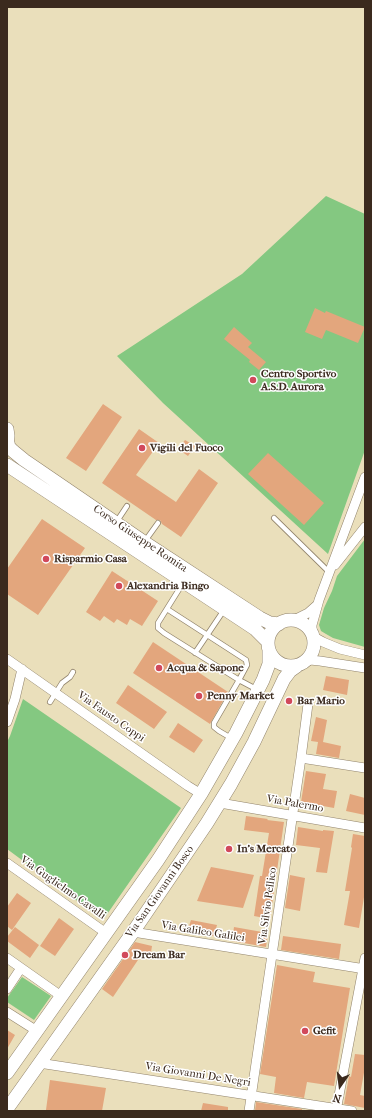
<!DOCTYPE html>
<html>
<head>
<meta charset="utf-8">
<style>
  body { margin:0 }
  #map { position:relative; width:372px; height:1118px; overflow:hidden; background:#eadfbb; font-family:"IM FELL French Canon",serif }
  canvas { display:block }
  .frame { position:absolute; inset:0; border:8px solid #3b2a1e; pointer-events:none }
  .north { position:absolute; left:320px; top:1066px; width:40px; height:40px; -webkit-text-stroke:3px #fff; paint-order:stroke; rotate:194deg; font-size:11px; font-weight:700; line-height:16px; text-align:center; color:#3b2a1e }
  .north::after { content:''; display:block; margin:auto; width:14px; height:18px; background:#3b2a1e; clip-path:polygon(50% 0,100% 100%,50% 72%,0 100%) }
</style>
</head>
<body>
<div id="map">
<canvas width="372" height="1118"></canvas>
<div class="frame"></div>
<div class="north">N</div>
</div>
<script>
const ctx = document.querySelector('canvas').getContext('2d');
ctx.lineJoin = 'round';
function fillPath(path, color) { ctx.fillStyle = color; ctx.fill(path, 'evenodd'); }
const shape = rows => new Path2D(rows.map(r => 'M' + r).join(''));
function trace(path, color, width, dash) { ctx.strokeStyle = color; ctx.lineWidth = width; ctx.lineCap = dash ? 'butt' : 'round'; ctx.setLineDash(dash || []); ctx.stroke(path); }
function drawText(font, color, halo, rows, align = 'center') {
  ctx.font = font + ' "IM FELL French Canon",serif'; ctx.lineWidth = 3; ctx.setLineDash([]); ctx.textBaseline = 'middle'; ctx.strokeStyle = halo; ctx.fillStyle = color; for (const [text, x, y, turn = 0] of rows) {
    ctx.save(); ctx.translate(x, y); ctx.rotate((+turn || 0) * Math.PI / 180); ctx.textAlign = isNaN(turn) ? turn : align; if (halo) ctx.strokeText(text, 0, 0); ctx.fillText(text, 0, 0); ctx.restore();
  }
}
const green = shape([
  [326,196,365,214,365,450,328,554,163,403,117,356,242,274],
  [365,539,365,647,333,638,326,634,321,631,319,625,324,608,332,591,337,576],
  [23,699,181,808,103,920,7,849,7,742,10,736],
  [22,977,51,996,34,1020,7,1002,7,998]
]);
const building = shape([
  [315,308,325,313,326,311,365,327,358,343,326,330,322,339,305,332],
  [234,327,252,343,248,347,266,362,259,370,249,362,250,360,224,339],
  [103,404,122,417,86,471,66,458],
  [139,429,159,443,136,475,176,502,199,469,218,483,181,537,162,524,160,520,156,520,102,483],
  [185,440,195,446,188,456,178,449],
  [268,453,324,503,304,525,248,474],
  [42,519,85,548,38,615,7,594,7,569],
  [112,571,158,601,142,626,130,619,127,625,117,619,114,623,104,616,100,621,86,612],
  [153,642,228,692,210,724,133,673],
  [326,676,349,680,347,695,323,690],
  [128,685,167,712,154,729,116,703],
  [316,717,327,720,323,742,341,746,339,758,316,754,318,742,311,741],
  [178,723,203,740,194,753,169,737],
  [306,771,326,774,323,789,337,791,334,808,301,802],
  [350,794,365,798,365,815,346,811],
  [246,816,268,819,267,820,284,822,270,919,254,916,260,876,262,876,269,833,244,830],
  [298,827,323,831,323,830,334,831,327,873,316,872,320,848,296,845],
  [353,834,365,836,365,891,359,928,344,925,350,891,345,891,352,848,351,847],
  [211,867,254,875,243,908,197,901],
  [290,875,305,878,300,911,285,908],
  [17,893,31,903,12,930,7,926,7,907],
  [59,918,74,929,55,956,40,946],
  [191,920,217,925,214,936,187,932],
  [15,927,39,945,30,958,7,941,7,937],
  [234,927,268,933,266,947,232,941],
  [283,936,341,944,339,959,281,950],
  [135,942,152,946,150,959,140,957,113,997,102,989],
  [277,965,315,972,313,982,350,988,334,1086,307,1082,304,1098,274,1093,276,1077,260,1074],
  [7,1030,15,1035,7,1049],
  [355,1054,365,1055,365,1067,360,1095,365,1096,365,1108,344,1104,349,1076,351,1077],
  [50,1080,106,1088,102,1111,46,1110],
  [256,1102,302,1109,302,1111,255,1111],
  [203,1103,228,1107,228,1111,201,1111]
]);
const service = shape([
  [274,518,329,572],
  [117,521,127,506],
  [145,541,158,523],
  [183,583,158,623,158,628,164,633,239,680,214,723,214,727,219,731,231,738],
  [167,609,246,660,247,665,239,680,256,689],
  [195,653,224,610],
  [50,702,62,683,70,677,73,672]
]);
const minor = shape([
  [335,565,365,527],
  [292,621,308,613,317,605],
  [312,634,312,625,319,600,365,477],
  [312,636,323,642,340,649,365,655],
  [7,659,188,786,201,794],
  [305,662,310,660,320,661,365,668],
  [7,722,15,699,22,669],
  [301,758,365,768],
  [220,803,365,828],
  [7,863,106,933],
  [133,932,365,969],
  [7,958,61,996],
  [7,989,21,968],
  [7,1012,37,1031],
  [39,1063,352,1111],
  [249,1111,301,758,308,704],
  [336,1111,365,958]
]);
const secondary = shape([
  [7,429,8,436,7,445],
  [8,443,9,447,13,451,24,460,144,542,260,618,270,623,279,624],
  [7,465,255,629,268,642],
  '268 643a23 23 0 1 1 46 0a23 23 0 1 1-46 0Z',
  [7,1073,158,860,201,794,236,733,263,680,269,664,269,651],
  [7,1109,133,932,207,823,231,784,254,742,284,679,290,671,297,666]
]);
const markers = [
  [253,380,4,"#d1495b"],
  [142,448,4,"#d1495b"],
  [46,559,4,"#d1495b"],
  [119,586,4,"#d1495b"],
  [159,668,4,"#d1495b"],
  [199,696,4,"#d1495b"],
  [289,701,4,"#d1495b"],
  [229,849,4,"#d1495b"],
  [125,955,4,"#d1495b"],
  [305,1031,4,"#d1495b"]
];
const poiNames = [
  ["Centro Sportivo",261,374],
  ["A.S.D. Aurora",261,387],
  ["Vigili del Fuoco",150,448],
  ["Risparmio Casa",54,559],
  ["Alexandria Bingo",127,586],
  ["Acqua & Sapone",167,668],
  ["Penny Market",207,696],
  ["Bar Mario",297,701],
  ["In's Mercato",237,849],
  ["Dream Bar",133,955],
  ["Gefit",313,1031]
];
const streetNames = [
  ["Corso Giuseppe Romita",140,539,34],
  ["Via Fausto Coppi",111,717,35],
  ["Via Palermo",295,804,10],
  ["Via Guglielmo Cavalli",63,888,35],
  ["Via San Giovanni Bosco",160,892,-55],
  ["Via Silvio Pellico",268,906,-82],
  ["Via Galileo Galilei",203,932,9],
  ["Via Giovanni De Negri",198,1075,9]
];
fillPath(green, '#84c881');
fillPath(building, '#e3a67d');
trace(service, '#92846c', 6);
trace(minor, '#92846c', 10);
trace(secondary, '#92846c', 14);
trace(service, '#fff', 4.5);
trace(minor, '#fff', 9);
trace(secondary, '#fff', 13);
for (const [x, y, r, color] of markers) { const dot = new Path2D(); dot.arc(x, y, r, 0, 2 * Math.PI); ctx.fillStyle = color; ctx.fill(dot); trace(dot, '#fff', 1.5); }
drawText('bold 11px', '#3b2a1e', '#fff', poiNames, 'left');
drawText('11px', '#3b2a1e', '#fff', streetNames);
</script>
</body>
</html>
